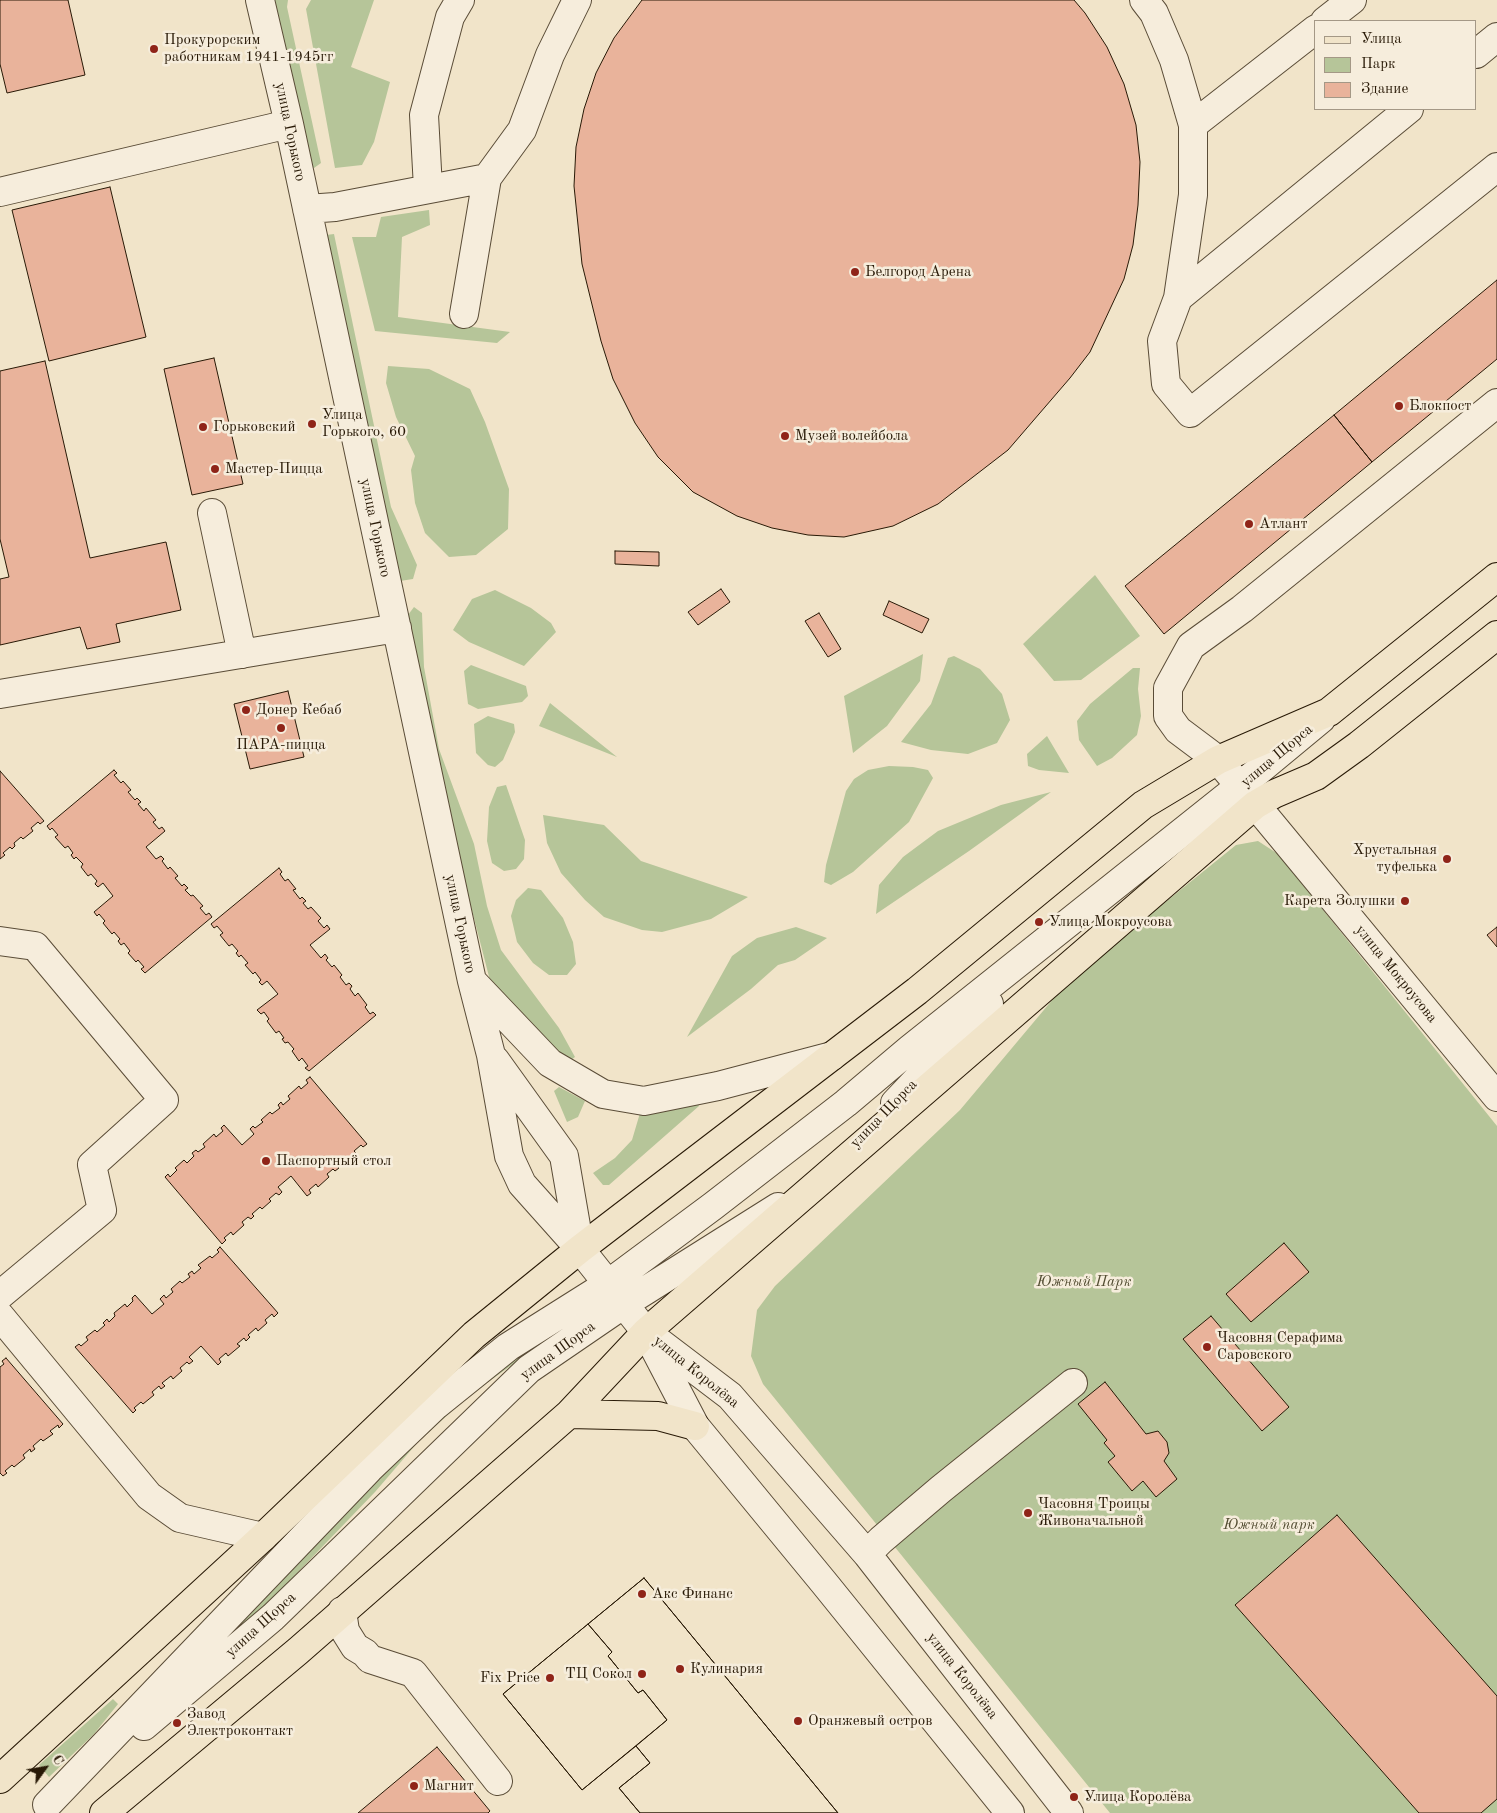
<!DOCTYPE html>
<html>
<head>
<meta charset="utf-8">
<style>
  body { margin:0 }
  #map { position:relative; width:1497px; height:1813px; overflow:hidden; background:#f1e4c9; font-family:"Old Standard TT",serif }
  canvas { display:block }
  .legend { position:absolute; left:1314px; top:20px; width:162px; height:90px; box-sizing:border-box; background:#f6eddc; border:1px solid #a49886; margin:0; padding:6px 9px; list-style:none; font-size:15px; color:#281906 }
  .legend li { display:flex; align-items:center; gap:10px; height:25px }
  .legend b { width:25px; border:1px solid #a49886 }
  .north { position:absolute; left:20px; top:1743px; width:50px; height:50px; -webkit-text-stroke:4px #f6eddc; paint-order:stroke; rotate:58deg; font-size:14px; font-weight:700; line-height:20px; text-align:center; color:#281906 }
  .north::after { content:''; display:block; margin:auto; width:18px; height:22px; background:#281906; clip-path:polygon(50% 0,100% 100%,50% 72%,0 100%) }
</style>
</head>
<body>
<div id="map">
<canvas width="1497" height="1813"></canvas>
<ul class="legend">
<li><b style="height:6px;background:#f1e4c9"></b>Улица</li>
<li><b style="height:14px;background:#b6c599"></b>Парк</li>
<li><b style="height:14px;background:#e9b39b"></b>Здание</li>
</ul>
<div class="north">С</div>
</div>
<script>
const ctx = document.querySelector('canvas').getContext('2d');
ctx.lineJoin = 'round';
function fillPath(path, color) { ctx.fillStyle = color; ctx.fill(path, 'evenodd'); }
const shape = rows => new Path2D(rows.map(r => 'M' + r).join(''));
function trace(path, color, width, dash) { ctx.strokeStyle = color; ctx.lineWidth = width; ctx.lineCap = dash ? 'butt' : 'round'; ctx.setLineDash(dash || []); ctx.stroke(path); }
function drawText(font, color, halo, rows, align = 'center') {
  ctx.font = font + ' "Old Standard TT",serif'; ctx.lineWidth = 5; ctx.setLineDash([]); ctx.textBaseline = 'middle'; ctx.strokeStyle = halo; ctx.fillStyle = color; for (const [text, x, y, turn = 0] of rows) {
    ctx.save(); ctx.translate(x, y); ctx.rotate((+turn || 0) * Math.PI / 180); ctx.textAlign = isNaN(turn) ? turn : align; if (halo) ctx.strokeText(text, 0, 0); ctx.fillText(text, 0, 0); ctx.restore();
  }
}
const green = shape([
  [267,0,288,0,287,7,321,163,314,168,304,160],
  [311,0,374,0,351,67,390,82,374,142,362,165,335,168,306,9],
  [429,210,430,225,402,237,398,317,510,332,497,343,375,331,352,237,376,237,381,217],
  [334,234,391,507,417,565,413,579,400,581,326,235],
  [388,366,429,369,470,389,485,422,509,489,508,529,476,555,449,557,425,533,415,503,411,470,415,456,396,417,386,383],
  [1095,575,1140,636,1081,680,1054,681,1023,644],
  [495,590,531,608,551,623,556,632,524,666,469,642,453,630,472,599],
  [414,607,422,613,424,667,439,749,474,844,487,906,501,950,559,1028,575,1057,561,1067,494,996,399,627],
  [923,654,920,681,887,726,853,753,844,696],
  [954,656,980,669,1002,694,1010,720,997,743,968,754,931,750,901,742,931,704,948,658],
  [471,665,526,686,528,696,522,702,478,709,468,704,464,671],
  [1133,668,1140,668,1138,689,1141,716,1137,735,1112,758,1097,766,1079,740,1077,721,1090,704],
  [550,703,617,757,539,726],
  [488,716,514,724,515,732,503,760,495,767,488,765,476,753,474,724],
  [1047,736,1069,773,1039,770,1028,766,1027,754],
  [889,766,913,767,928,770,933,778,909,822,853,872,831,885,824,882,826,865,846,791,854,779,868,770],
  [506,785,525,840,524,859,516,869,504,871,492,863,487,841,489,807,497,787],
  [1051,792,969,851,876,914,879,885,903,857,938,831,1001,805],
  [543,815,604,825,641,861,748,897,711,919,662,932,642,930,604,917,585,900,561,873,547,843],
  [1258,841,1278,854,1497,1126,1497,1813,1110,1813,763,1384,751,1356,757,1310,775,1286,960,1110,1069,980,1236,845],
  [528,888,541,890,563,918,573,942,576,964,567,975,549,975,533,963,517,942,511,916,516,900],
  [796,927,827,938,795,960,778,965,751,989,687,1037,732,956,757,938],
  [559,1087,585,1101,578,1117,567,1122,554,1091],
  [698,1102,699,1106,609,1185,603,1185,593,1173,615,1158,632,1140,640,1113],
  [535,1344,535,1348,465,1399,418,1442,375,1492,224,1649,205,1644,459,1397],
  [113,1699,118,1704,94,1734,49,1777,39,1765]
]);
const building = shape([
  [0,0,68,0,85,75,7,93,0,64,0,0],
  [642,0,1074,0,1085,13,1107,47,1124,84,1136,125,1140,162,1138,205,1133,245,1124,279,1090,352,1070,378,1008,450,938,504,893,526,844,537,808,535,772,528,737,516,693,492,658,457,635,423,613,379,601,341,582,264,574,186,576,147,584,109,596,73,614,38,642,0],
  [110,187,146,337,49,361,12,210,110,187],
  [1497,280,1497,359,1372,462,1334,415,1497,280],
  [214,358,243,484,192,495,164,369,214,358],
  [45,361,90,558,166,542,181,610,116,624,120,642,87,649,80,627,0,645,0,579,9,577,0,539,0,371,45,361],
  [1334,415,1372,462,1164,634,1125,586,1334,415],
  [615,551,659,552,659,566,615,564,615,551],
  [721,589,730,602,698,625,688,612,721,589],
  [889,601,929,619,922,633,883,615,889,601],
  [819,613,841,649,828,657,805,621,819,613],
  [288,691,304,757,250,769,234,704,288,691],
  [114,770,117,773,114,775,121,783,123,781,131,790,128,792,135,800,137,798,141,802,138,804,144,811,146,808,156,820,153,822,159,829,162,827,165,831,146,847,156,859,161,856,164,859,162,861,168,869,170,867,178,876,175,878,182,886,184,884,188,888,185,890,191,896,193,895,203,906,200,908,206,915,209,913,212,917,145,973,141,969,144,967,138,960,136,962,128,953,130,951,124,943,121,945,118,941,120,939,114,932,112,934,103,923,105,921,99,914,97,916,94,912,113,896,103,883,98,887,95,884,97,881,91,874,88,876,81,867,83,864,76,857,74,859,71,855,73,853,68,846,65,848,55,837,58,835,52,828,50,830,47,826,114,770],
  [0,771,44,821,40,824,38,822,31,828,33,831,23,839,21,837,14,843,15,846,12,849,10,847,3,853,5,855,0,859,0,771],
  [279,868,282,872,280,874,285,881,288,879,296,889,293,890,300,899,302,897,306,901,303,903,308,909,311,907,321,918,318,921,324,928,327,925,330,929,310,945,321,958,325,954,328,958,326,960,332,967,334,965,342,975,340,977,346,985,349,983,352,986,350,989,355,996,358,993,367,1005,365,1007,370,1014,373,1012,376,1015,309,1071,305,1068,308,1066,302,1058,299,1061,292,1051,294,1049,288,1042,285,1043,282,1039,284,1038,279,1031,276,1033,267,1021,269,1019,264,1012,261,1014,257,1010,278,994,267,981,262,985,259,982,261,980,255,972,253,974,245,965,248,963,241,955,239,957,236,953,238,951,232,944,229,946,220,935,223,933,217,926,214,928,211,924,279,868],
  [1497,927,1497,947,1487,935,1497,927],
  [310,1077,367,1144,363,1147,361,1145,354,1151,356,1153,347,1161,345,1159,337,1166,339,1168,335,1171,333,1169,327,1174,329,1177,318,1187,316,1184,309,1190,311,1193,307,1196,291,1176,278,1187,282,1192,279,1195,276,1193,269,1199,271,1201,262,1209,260,1207,252,1214,254,1216,251,1219,248,1217,242,1222,244,1225,233,1235,231,1232,224,1238,226,1240,222,1244,165,1177,168,1174,170,1177,177,1170,175,1168,184,1160,187,1163,194,1156,192,1153,196,1150,198,1152,205,1147,203,1144,214,1134,216,1137,223,1131,221,1128,224,1125,242,1145,254,1134,250,1129,253,1126,255,1128,263,1122,261,1120,270,1112,272,1114,280,1108,278,1105,281,1102,283,1105,290,1099,288,1096,299,1086,301,1089,308,1083,306,1080,310,1077],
  [1284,1243,1309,1272,1251,1322,1226,1294,1284,1243],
  [220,1247,278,1313,274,1317,272,1314,265,1320,267,1323,258,1331,256,1328,248,1335,250,1337,246,1341,244,1338,237,1344,240,1346,228,1356,226,1353,219,1359,221,1362,218,1365,201,1346,189,1357,193,1361,189,1364,187,1362,180,1368,182,1371,173,1379,171,1376,162,1383,165,1386,161,1389,159,1386,152,1392,154,1395,143,1404,141,1402,134,1408,136,1410,133,1413,75,1347,79,1344,81,1346,88,1340,86,1337,95,1330,97,1332,105,1325,103,1323,107,1319,109,1322,115,1316,114,1313,125,1304,127,1307,133,1301,132,1298,135,1295,152,1314,164,1304,160,1299,164,1295,166,1298,173,1292,171,1289,180,1281,182,1283,190,1277,188,1274,192,1271,194,1274,201,1268,198,1265,210,1256,212,1258,219,1252,217,1250,220,1247],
  [1211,1316,1289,1407,1262,1431,1183,1339,1211,1316],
  [6,1358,63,1424,59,1428,58,1425,50,1431,53,1434,43,1441,41,1439,33,1446,35,1449,31,1452,30,1449,23,1455,25,1458,14,1467,12,1465,5,1471,7,1473,3,1476,0,1473,0,1367,4,1364,2,1361,6,1358],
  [1105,1382,1146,1434,1158,1431,1167,1442,1169,1453,1164,1461,1177,1479,1156,1497,1143,1481,1132,1491,1108,1462,1115,1456,1104,1443,1107,1440,1078,1404,1105,1382],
  [1337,1515,1497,1696,1497,1799,1481,1813,1419,1813,1235,1605,1337,1515],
  [644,1578,838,1813,640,1813,619,1788,650,1763,636,1746,667,1720,643,1690,638,1693,608,1656,612,1652,588,1624,644,1578],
  [644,1578,838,1813,640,1813,619,1788,650,1763,636,1746,582,1790,503,1694,644,1578],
  [588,1624,612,1652,608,1656,638,1693,643,1690,667,1720,582,1790,503,1694,588,1624],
  [437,1747,490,1811,488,1813,358,1813,437,1747]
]);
const minor = shape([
  [260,0,289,124,472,981,491,1055,509,1156,522,1184,580,1249,646,1332,695,1426,825,1584,1010,1813],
  [1144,0,1154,13,1174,60,1193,125,1193,195,1178,298],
  [1325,21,1352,0],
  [1476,54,1497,37],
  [1409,109,1178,298,1162,341,1166,384,1190,413,1497,167],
  [1193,125,1316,29],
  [428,188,424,115,450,17,460,0],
  [0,192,289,124],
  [307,209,335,207,487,178,522,130,550,55,577,0],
  [464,314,487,178],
  [1497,403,1242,609,1191,646,1168,688,1168,716,1178,730,1218,760,1240,786,1497,1097],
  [212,513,242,654],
  [0,694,397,628],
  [0,941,35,946,164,1100,92,1165,102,1210,0,1295],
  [474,983,550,1063,603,1094,644,1101,718,1086,832,1056],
  [495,1060,564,1156,580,1249],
  [895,1103,989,1004],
  [0,1316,149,1496,180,1518,263,1537],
  [651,1336,730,1396,867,1554,1069,1813],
  [867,1554,881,1540,941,1489,1073,1383],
  [342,1611,345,1631,355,1647,365,1653,370,1659,413,1673,498,1781],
  [144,1726,273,1617,529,1369,624,1304,778,1207],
  [47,1805,369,1469,436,1405,508,1347,608,1284,713,1206,846,1103,910,1049,1240,786,1321,719]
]);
const major = shape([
  [569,1414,646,1332,1255,805,1274,794,1316,776,1359,745,1497,635],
  [0,1779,263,1537,474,1335,580,1249,917,991,1143,805,1218,760,1329,712,1497,577],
  [104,1813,298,1651,569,1414,658,1416,695,1426]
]);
const markers = [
  [154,49,5,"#8f2418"],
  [855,272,5,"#8f2418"],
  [1399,406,5,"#8f2418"],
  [312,424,5,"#8f2418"],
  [203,427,5,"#8f2418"],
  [785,436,5,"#8f2418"],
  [215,469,5,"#8f2418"],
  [1249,524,5,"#8f2418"],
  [246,710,5,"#8f2418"],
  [281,728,5,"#8f2418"],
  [1447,859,5,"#8f2418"],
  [1405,901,5,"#8f2418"],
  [1039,922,5,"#8f2418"],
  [266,1161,5,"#8f2418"],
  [1207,1347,5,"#8f2418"],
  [1028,1513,5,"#8f2418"],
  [642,1594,5,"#8f2418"],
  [680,1669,5,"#8f2418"],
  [642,1674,5,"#8f2418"],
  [550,1678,5,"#8f2418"],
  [798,1721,5,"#8f2418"],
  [177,1723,5,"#8f2418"],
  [414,1786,5,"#8f2418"],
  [1074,1797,5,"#8f2418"]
];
const poiNames = [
  ["Прокурорским",164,40],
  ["работникам 1941-1945гг",164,57],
  ["Белгород Арена",865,272],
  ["Блокпост",1409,406],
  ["Улица",322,415],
  ["Горького, 60",322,432],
  ["Горьковский",213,427],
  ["Музей волейбола",795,436],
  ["Мастер-Пицца",225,469],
  ["Атлант",1259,524],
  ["Донер Кебаб",256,710],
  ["ПАРА-пицца",281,745,"center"],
  ["Хрустальная",1437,850,"right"],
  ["туфелька",1437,867,"right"],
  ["Карета Золушки",1395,901,"right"],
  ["Улица Мокроусова",1049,922],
  ["Паспортный стол",276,1161],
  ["Часовня Серафима",1217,1338],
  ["Саровского",1217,1355],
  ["Часовня Троицы",1038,1504],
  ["Живоначальной",1038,1521],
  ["Акс Финанс",652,1594],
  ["Кулинария",690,1669],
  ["ТЦ Сокол",632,1674,"right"],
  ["Fix Price",540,1678,"right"],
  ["Завод",187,1714],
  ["Электроконтакт",187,1731],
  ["Оранжевый остров",808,1721],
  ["Магнит",424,1786],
  ["Улица Королёва",1084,1797]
];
const streetNames = [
  ["улица Горького",290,132,78],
  ["улица Горького",375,528,78],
  ["улица Щорса",1277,756,-40],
  ["улица Горького",460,924,78],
  ["улица Мокроусова",1396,974,51],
  ["улица Щорса",884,1114,-46],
  ["улица Щорса",558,1351,-36],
  ["улица Королёва",696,1372,39],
  ["улица Щорса",261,1625,-42],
  ["улица Королёва",962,1676,52]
];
const parkNames = [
  ["Южный Парк",1084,1282],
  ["Южный парк",1269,1525]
];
fillPath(green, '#b6c599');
fillPath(building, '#e9b39b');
trace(building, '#281906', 1);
trace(minor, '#5a4c37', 30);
trace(major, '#281906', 30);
trace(minor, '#f6eddc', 28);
trace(major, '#f1e4c9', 28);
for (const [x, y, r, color] of markers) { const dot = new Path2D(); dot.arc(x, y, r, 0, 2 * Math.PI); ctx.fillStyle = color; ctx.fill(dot); trace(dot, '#f6eddc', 2); }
drawText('15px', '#281906', '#f6eddc', poiNames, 'left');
drawText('15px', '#281906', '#f6eddc', streetNames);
drawText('italic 15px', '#534d32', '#f6eddc', parkNames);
</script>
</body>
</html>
